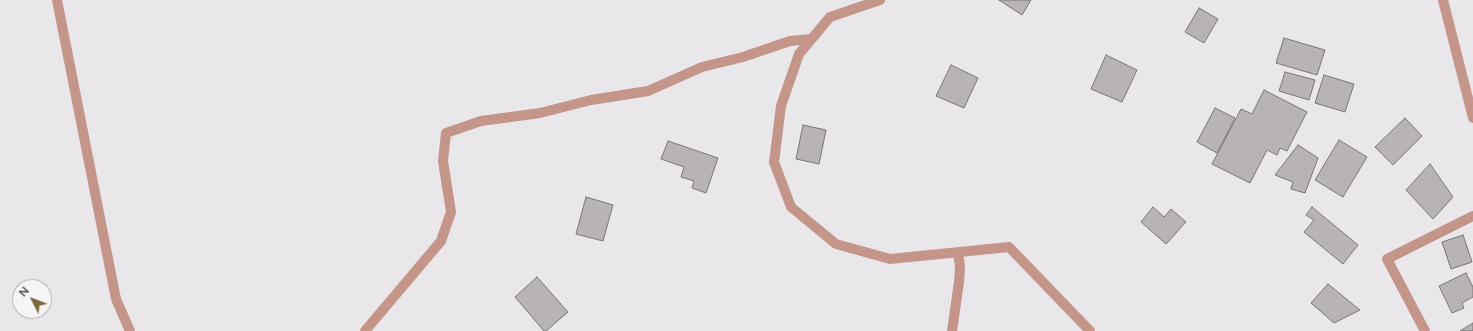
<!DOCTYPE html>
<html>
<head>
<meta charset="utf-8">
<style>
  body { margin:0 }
  #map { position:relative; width:1473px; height:331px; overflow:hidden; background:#eae7ea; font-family:Lato,sans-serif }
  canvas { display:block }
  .north { position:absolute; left:12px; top:279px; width:40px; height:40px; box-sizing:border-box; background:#f7f4f7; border:1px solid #adaaad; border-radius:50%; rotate:312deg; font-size:11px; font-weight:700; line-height:16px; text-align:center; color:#3d3c3d }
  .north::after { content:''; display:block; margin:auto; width:14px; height:18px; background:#786836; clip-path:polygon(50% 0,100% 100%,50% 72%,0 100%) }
</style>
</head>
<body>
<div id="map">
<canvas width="1473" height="331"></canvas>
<div class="north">N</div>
</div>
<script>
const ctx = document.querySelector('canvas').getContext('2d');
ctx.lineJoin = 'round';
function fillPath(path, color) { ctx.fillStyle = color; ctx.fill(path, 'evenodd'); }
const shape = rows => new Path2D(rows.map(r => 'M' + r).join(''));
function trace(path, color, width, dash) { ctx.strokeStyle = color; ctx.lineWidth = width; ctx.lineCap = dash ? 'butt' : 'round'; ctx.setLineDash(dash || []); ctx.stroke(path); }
const building = shape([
  [999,0,1031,0,1022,15,999,0],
  [1199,8,1218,19,1204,43,1185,32,1199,8],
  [1284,38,1325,50,1317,75,1276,63,1284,38],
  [1106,55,1137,70,1122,102,1091,89,1106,55],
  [951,65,978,78,964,108,936,96,951,65],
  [1285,72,1315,80,1309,100,1279,91,1285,72],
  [1324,75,1354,84,1345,112,1315,103,1324,75],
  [1264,90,1307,112,1287,151,1280,148,1277,155,1267,150,1250,183,1212,164,1241,109,1252,114,1264,90],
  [1215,108,1235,118,1217,153,1197,142,1215,108],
  [1405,118,1422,136,1393,165,1375,147,1405,118],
  [803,125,826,130,819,164,796,159,803,125],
  [1339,140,1367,157,1343,197,1315,180,1339,140],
  [668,141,718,158,706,193,692,188,694,181,681,177,684,167,661,159,668,141],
  [1298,145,1318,158,1305,193,1291,189,1293,182,1275,175,1298,145],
  [1430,164,1453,197,1433,219,1406,190,1430,164],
  [586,197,613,205,603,241,576,234,586,197],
  [1153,207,1164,217,1171,209,1186,222,1166,244,1141,222,1153,207],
  [1312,207,1358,245,1343,264,1304,232,1314,220,1306,215,1312,207],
  [1463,235,1472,262,1451,269,1442,242,1463,235],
  [1466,273,1473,287,1473,297,1462,303,1464,308,1452,313,1439,286,1466,273],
  [537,277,568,312,546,331,544,331,515,297,537,277],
  [1328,284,1360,310,1334,323,1311,303,1328,284],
  [1473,323,1473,331,1460,331,1473,323]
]);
const minor = shape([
  [57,0,116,299,130,331],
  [880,0,830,17,799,54,781,106,774,162,791,207,836,244,890,259,1009,247,1090,331],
  [1443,0,1473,118],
  [365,331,441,241,451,212,443,161,446,133,481,121,540,113,591,100,648,91,702,67,743,57,790,41,811,39],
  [952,331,959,282,960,267,958,252],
  [1425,331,1387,259,1473,216]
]);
fillPath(building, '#b8b4b5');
trace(building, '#7a7677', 1);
trace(minor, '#c49589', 10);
</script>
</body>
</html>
